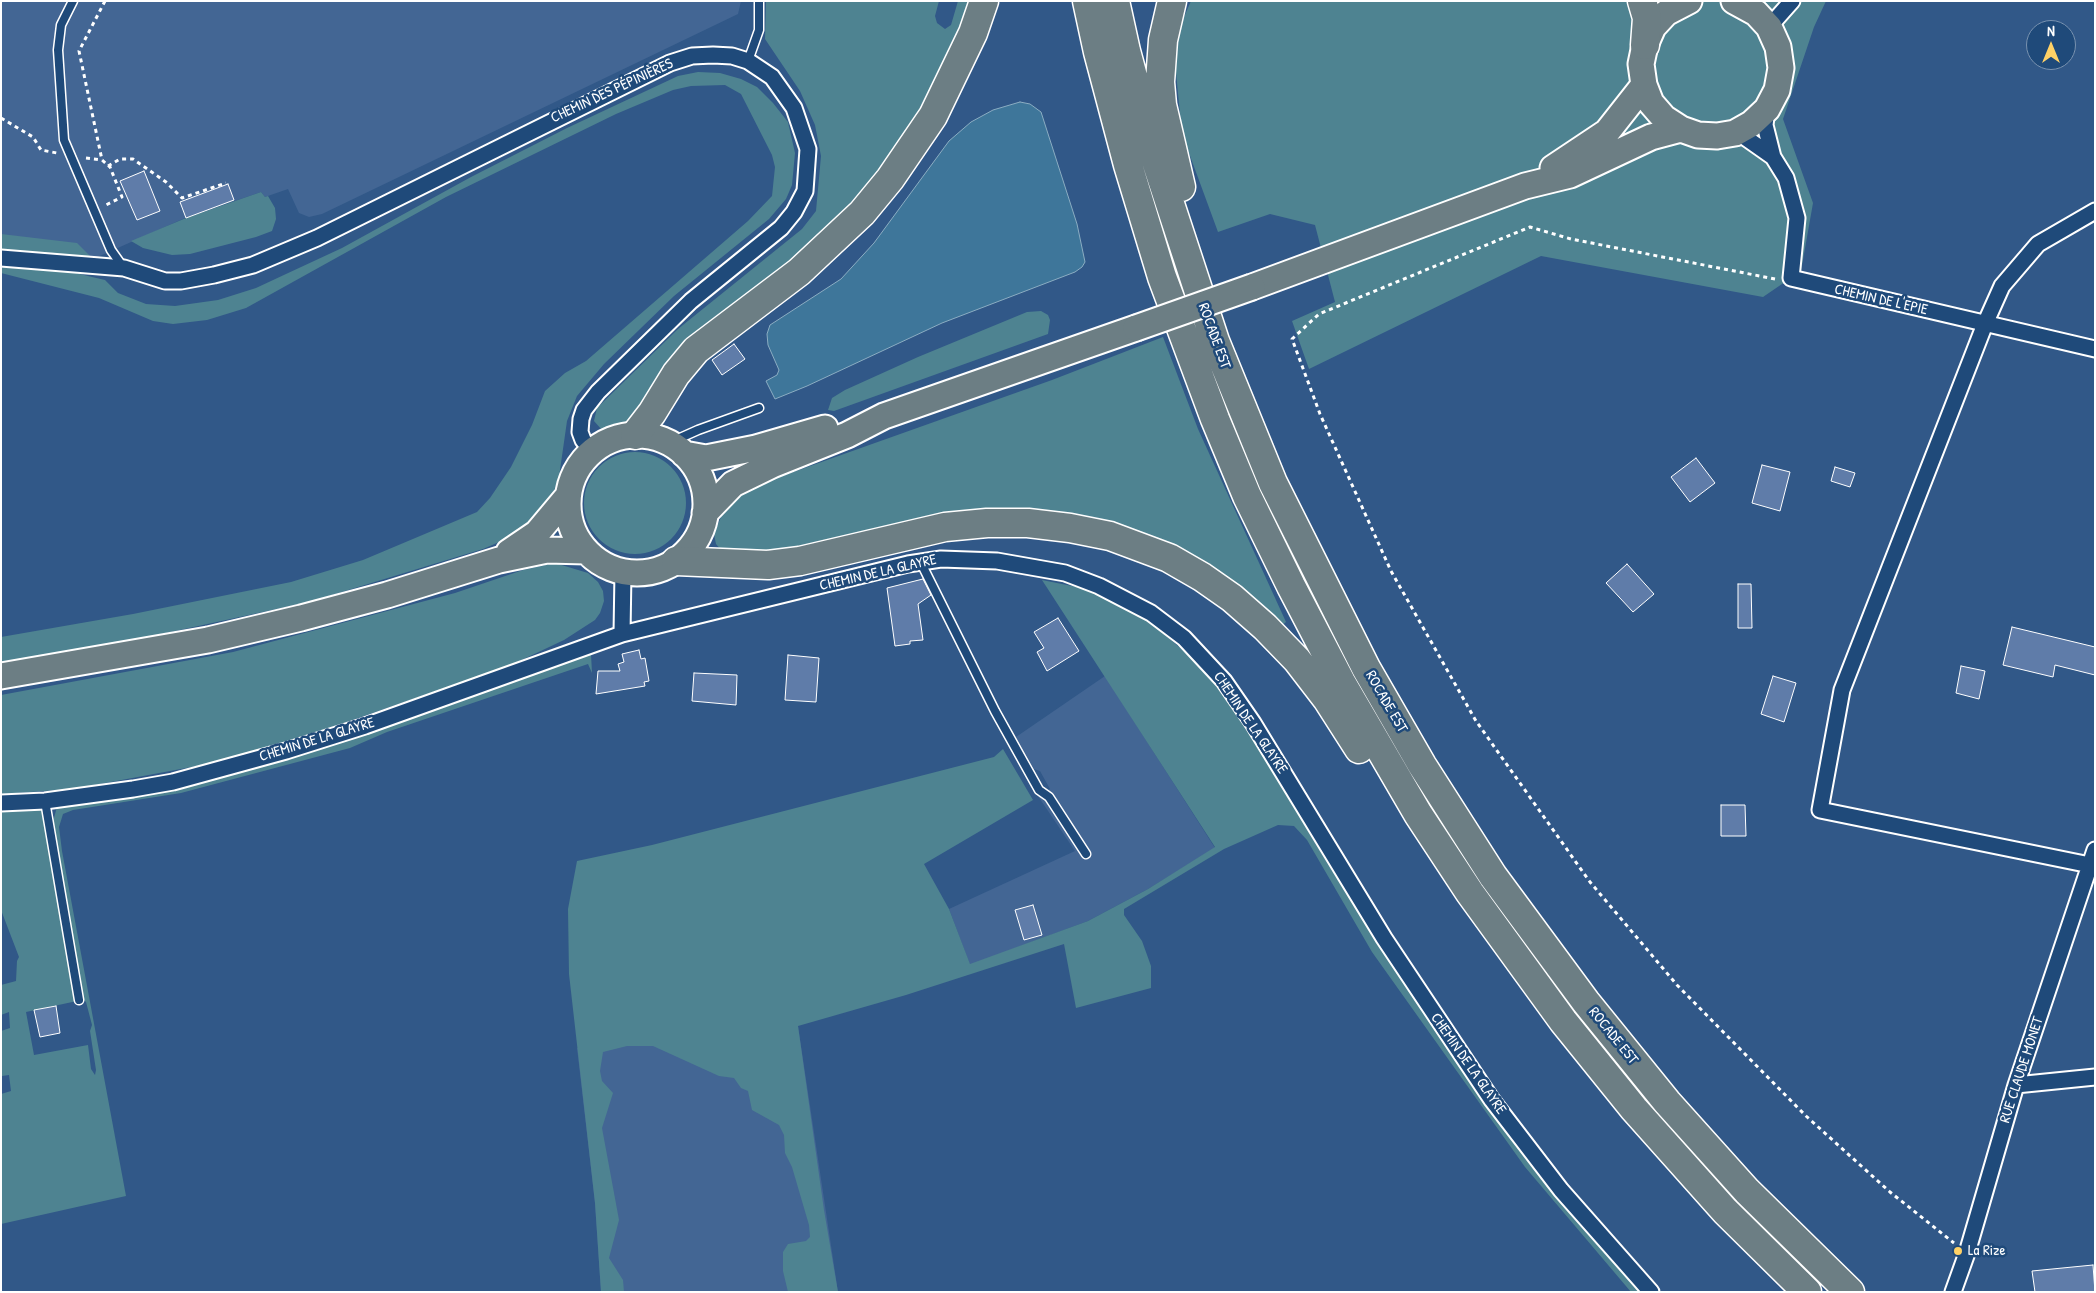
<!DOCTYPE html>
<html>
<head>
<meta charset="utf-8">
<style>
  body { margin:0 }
  #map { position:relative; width:2096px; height:1293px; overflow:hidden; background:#315888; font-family:"Patrick Hand",sans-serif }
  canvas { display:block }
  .frame { position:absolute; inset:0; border:2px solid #fff; pointer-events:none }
  .north { position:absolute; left:2026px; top:20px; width:50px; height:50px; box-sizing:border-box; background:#1f4a7a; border:1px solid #7992af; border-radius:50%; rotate:0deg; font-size:14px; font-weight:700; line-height:20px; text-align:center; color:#fff }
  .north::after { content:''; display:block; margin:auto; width:18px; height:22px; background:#ffd166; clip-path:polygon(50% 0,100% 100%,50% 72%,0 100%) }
</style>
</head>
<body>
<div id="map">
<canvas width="2096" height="1293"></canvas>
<div class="frame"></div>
<div class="north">N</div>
</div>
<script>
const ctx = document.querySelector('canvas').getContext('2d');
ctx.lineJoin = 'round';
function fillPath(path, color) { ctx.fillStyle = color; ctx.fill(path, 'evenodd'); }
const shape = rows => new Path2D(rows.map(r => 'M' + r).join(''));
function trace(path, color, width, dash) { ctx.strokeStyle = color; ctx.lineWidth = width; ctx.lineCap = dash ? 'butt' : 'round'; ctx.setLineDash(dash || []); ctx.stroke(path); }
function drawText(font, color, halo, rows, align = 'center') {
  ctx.font = font + ' "Patrick Hand",sans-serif'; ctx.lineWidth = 5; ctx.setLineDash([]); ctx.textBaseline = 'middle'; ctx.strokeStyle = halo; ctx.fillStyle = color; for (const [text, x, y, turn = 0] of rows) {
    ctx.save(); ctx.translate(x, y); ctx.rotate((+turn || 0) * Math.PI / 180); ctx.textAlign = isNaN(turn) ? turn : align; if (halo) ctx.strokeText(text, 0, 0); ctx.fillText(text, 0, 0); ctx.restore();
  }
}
const built = shape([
  [1,1,741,1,738,14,322,214,309,217,299,213,288,189,265,197,261,192,185,218,93,259,1,251],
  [1105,676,1215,848,1148,889,1088,921,970,965,949,909,1075,851,1038,796,1050,789,1040,771,1034,769,1016,737],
  [798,1026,838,1292,601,1292,595,1203,577,1048]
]);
const green = shape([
  [766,1,939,1,935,16,937,23,945,29,951,25,958,1,970,1,965,18,917,117,867,187,814,242,781,270,717,317,673,355,631,420,602,430,594,421,597,408,678,329,802,229,816,211,821,156,815,125,800,91,765,39],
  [1191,1,1826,1,1814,27,1783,119,1813,203,1801,271,1763,297,1541,256,1309,369,1292,321,1335,302,1315,225,1270,214,1218,232,1182,134,1173,42],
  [698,72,720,73,741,79,757,87,773,103,788,122,795,153,792,185,786,199,769,219,674,296,604,364,577,396,567,421,559,477,550,502,520,533,483,549,309,602,106,646,1,662,1,637,133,614,291,582,363,560,477,512,490,498,511,467,532,425,545,391,565,373,586,361,748,221,772,196,775,167,772,155,741,94,725,85,691,86,673,90,616,114,446,197,246,308,207,320,173,324,153,321,99,298,1,273,1,264,68,271,92,277,105,280,118,293,146,304,175,306,218,300,256,288,286,274,342,248,471,177,567,128,678,76],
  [261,192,265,197,268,196,275,208,276,219,272,231,256,237,190,254,172,255,143,248,131,241,186,218],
  [1,234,77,243,93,259,1,251],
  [1041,311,1048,315,1050,320,1048,334,834,411,828,410,832,398,845,390,918,357,1027,312],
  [1163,337,1198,429,1286,622,1280,627,1125,528,1098,518,1066,513,1028,510,752,555,722,551,716,544,714,534,721,517,743,492,754,486,1052,380],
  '584 503a51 51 0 1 1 102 0a51 51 0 1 1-102 0Z',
  [555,563,588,573,598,582,603,591,604,601,600,613,595,620,564,640,511,665,286,743,197,766,73,789,1,794,1,695,233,652,455,593,523,570],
  [1042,580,1082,588,1129,608,1162,632,1204,669,1242,720,1329,866,1465,1075,1528,1162,1577,1222,1640,1292,1631,1292,1525,1167,1372,952,1307,840,1294,826,1278,825,1224,849,1124,909,1124,915,1142,941,1151,966,1151,988,1076,1008,1064,944,906,995,798,1026,824,1210,838,1292,788,1292,783,1271,783,1252,788,1244,806,1241,810,1237,809,1225,792,1167,785,1153,784,1135,779,1125,752,1110,748,1091,741,1088,734,1078,719,1076,653,1046,627,1046,603,1052,600,1071,602,1081,613,1093,602,1128,619,1220,609,1258,623,1280,624,1292,601,1292,595,1203,569,974,568,909,577,861,652,845,994,757,1003,749,1033,800,924,864,949,909,970,964,1088,921,1148,889,1215,847],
  [591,654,592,673,588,664,387,732,350,748,181,793,73,810,63,814,59,827,62,851,126,1196,1,1224,1,1094,11,1091,9,1075,2,1076,1,1071,1,1031,10,1028,9,1012,1,1015,1,985,16,981,17,961,19,957,1,910,1,810,43,807,77,1001,26,1012,34,1055,88,1045,91,1069,95,1075,96,1070,90,1031,92,1025,86,1002,83,999,52,825,57,807,160,791,288,759]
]);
const water = shape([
  [1020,102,1030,104,1041,112,1077,224,1085,262,1082,267,1075,272,942,323,807,386,775,399,766,381,777,375,779,370,768,345,767,334,770,325,841,279,874,243,949,141,971,122,993,110,1020,102]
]);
const building = shape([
  [144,171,160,211,137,220,120,181,144,171],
  [228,184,234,200,186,218,180,202,228,184],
  [734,344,745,359,722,375,712,360,734,344],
  [1696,458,1715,483,1690,502,1671,477,1696,458],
  [1762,465,1790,472,1780,511,1752,503,1762,465],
  [1835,467,1855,473,1850,487,1831,481,1835,467],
  [1627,564,1654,594,1633,612,1606,583,1627,564],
  [923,579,931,595,918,604,923,640,910,641,910,644,895,646,887,588,923,579],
  [1738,584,1751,584,1752,628,1738,628,1738,584],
  [1058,618,1079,651,1047,671,1037,652,1044,648,1034,632,1058,618],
  [2012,627,2095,647,2095,675,2055,665,2053,677,2003,665,2012,627],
  [639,650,641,659,645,658,649,681,644,682,645,686,596,694,598,671,620,671,618,664,624,662,622,654,639,650],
  [788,655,819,658,816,702,785,700,788,655],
  [1961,666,1985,671,1979,699,1956,693,1961,666],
  [694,673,737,675,736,705,692,701,694,673],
  [1773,676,1796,683,1784,722,1761,714,1773,676],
  [1721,805,1745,805,1746,836,1721,836,1721,805],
  [1033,905,1042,935,1024,940,1015,910,1033,905],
  [56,1006,60,1033,40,1037,34,1010,56,1006],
  [2093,1265,2095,1292,2035,1292,2032,1271,2093,1265]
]);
const path = shape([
  [105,1,79,51,102,160,110,167,122,197,106,205],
  [1,118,33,137,41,150,57,153],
  [86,158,102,160],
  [108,166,120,159,133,159,166,182,182,198,226,183],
  [1775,279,1571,239,1530,227,1319,314,1292,339,1320,414,1391,571,1476,721,1590,882,1677,985,1806,1116,1890,1192,1954,1243]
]);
const lane = shape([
  [73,1,61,25,58,50,64,140,111,250,123,267],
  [748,61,759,30,759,1],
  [669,443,698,430,759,408],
  [920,561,995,711,1039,790,1049,797,1086,854],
  [45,801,79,1000]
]);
const street = shape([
  [1769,27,1792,1],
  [1767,109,1765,125,1773,157,1786,178,1797,218,1791,278,2095,349],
  [1735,133,1746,138,1773,157],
  [1,258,124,268,165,281,181,281,214,275,253,265,317,238,670,63,692,56,713,55,732,56,748,61,772,77,794,108,808,149,805,191,794,212,781,228,691,301,598,392,584,410,581,419,580,432,583,440,592,451],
  [623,572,622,634,908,564,941,559,997,561,1065,573,1099,586,1151,613,1184,638,1224,681,1253,723,1384,938,1492,1100,1561,1190,1651,1292],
  [1,803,45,801,133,789,173,782,286,751,365,726,622,634],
  [2090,865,1820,810,1842,690,1985,324,2002,286,2038,244,2095,211],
  [2016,1085,2095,1077],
  [1953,1292,1967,1253,2016,1085,2095,850]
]);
const primary = shape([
  [1689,1,1666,13,1653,27,1645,45,1641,64,1644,85,1651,103,1664,118,1681,129,1698,135,1717,136,1735,133,1751,124,1767,109,1777,90,1781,68,1778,47,1769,27,1756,13,1734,1],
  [1553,168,1607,132,1644,85],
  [1252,287,1525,186,1570,175,1651,137,1681,129],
  '568 504a69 69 0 1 1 138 0a69 69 0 1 1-138 0Z',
  [684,454,706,458,756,448,825,428],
  [705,513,733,484,772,465,847,435,884,416,1136,328],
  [509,552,537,533,568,496],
  [1,676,208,640,301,618,387,595,499,560,547,550,586,551]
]);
const highway = shape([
  [1087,1,1098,52,1128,165,1162,277,1215,419,1247,496,1291,586,1341,682,1418,814,1470,893,1563,1021,1634,1109,1725,1211,1807,1292],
  [1115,1,1126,51,1155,158,1215,341,1273,483,1366,668,1422,765,1493,876,1586,1002,1667,1102,1747,1191,1850,1292],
  [1172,1,1163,40,1160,82,1162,105,1181,187],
  [1642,1,1647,18,1645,45],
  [635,435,652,413,676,374,696,350,799,272,862,213,890,179,933,116,973,33,984,1],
  [676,561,768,565,800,561,945,527,987,523,1028,523,1070,528,1110,536,1169,558,1202,577,1232,598,1265,627,1297,660,1327,699,1359,749]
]);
const primaryBridge = shape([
  [1136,328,1252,287]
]);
const markers = [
  [1958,1251,5,"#ffd166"]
];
const streetNames = [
  ["CHEMIN DES PÉPINIÈRES",612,91,-25],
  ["CHEMIN DE L'EPIE",1881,300,13],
  ["ROCADE EST",1214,336,70],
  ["CHEMIN DE LA GLAYRE",878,573,-13],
  ["ROCADE EST",1386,702,60],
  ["CHEMIN DE LA GLAYRE",1250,723,56],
  ["CHEMIN DE LA GLAYRE",317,740,-17],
  ["ROCADE EST",1613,1036,51],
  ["CHEMIN DE LA GLAYRE",1468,1064,55],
  ["RUE CLAUDE MONET",2022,1070,-72]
];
const poiNames = [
  ["La Rize",1968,1251]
];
fillPath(built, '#436694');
fillPath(green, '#4e8391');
fillPath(water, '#3e769a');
trace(water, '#8badc2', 1);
fillPath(building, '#5f7ca9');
trace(building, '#fff', 1);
trace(lane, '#fff', 11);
trace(street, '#fff', 19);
trace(primary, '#fff', 29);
trace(highway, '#fff', 31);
trace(path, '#fff', 3, [4, 4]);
trace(lane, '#1f4a7a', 8);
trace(street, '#1f4a7a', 15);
trace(primary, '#6c7e84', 25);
trace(highway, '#6c7e84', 28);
trace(primaryBridge, '#fff', 29, []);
trace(primaryBridge, '#6c7e84', 25);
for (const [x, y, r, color] of markers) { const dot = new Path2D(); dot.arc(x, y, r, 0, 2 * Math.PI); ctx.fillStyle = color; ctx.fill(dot); trace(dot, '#1f4a7a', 2); }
drawText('15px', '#fff', '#1f4a7a', streetNames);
drawText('15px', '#fff', '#1f4a7a', poiNames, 'left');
</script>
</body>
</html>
